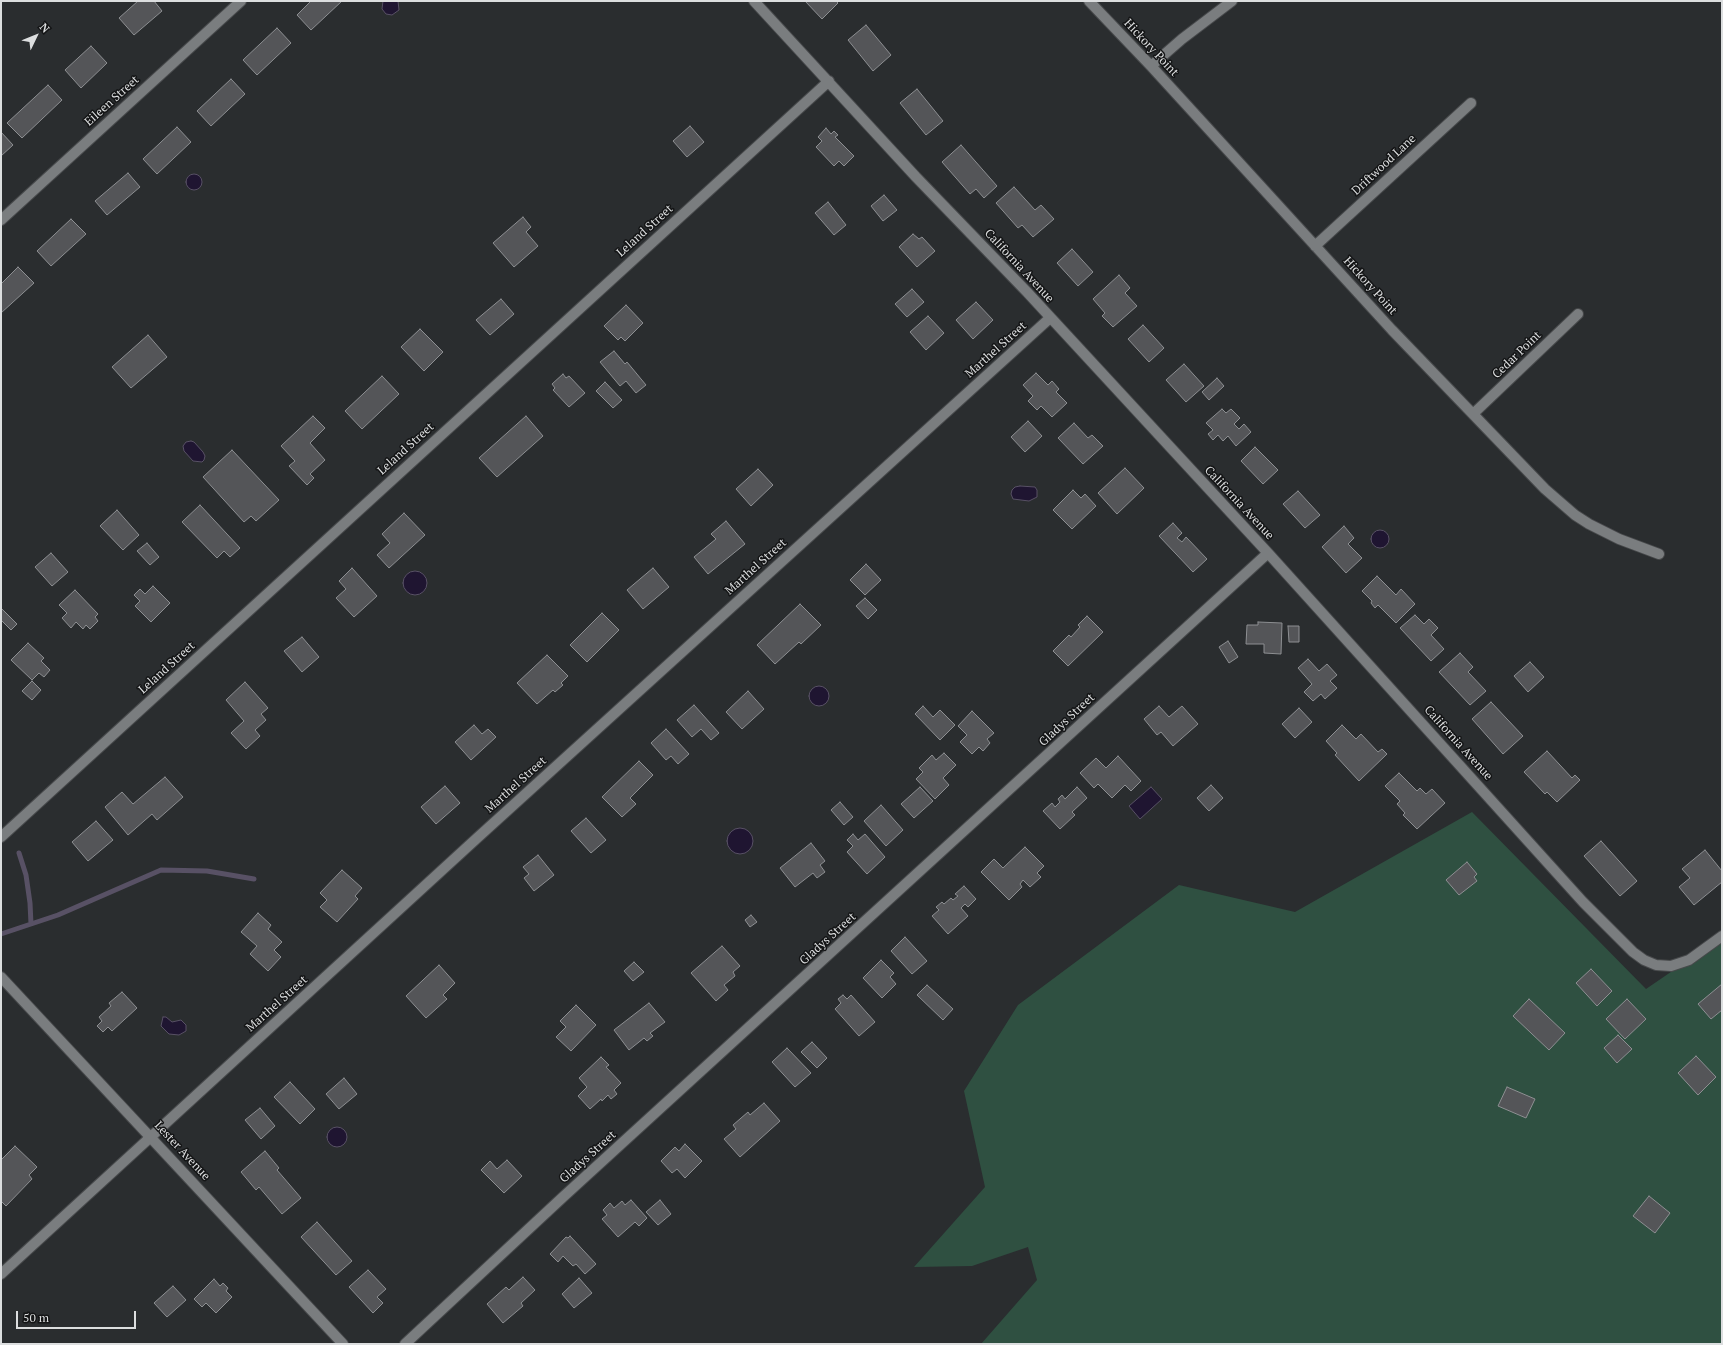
<!DOCTYPE html>
<html>
<head>
<meta charset="utf-8">
<style>
  body { margin:0 }
  #map { position:relative; width:1723px; height:1345px; overflow:hidden; background:#2a2d2f; font-family:"PT Serif",serif }
  canvas { display:block }
  .frame { position:absolute; inset:0; border:2px solid #dcdedf; pointer-events:none }
  .north { position:absolute; left:16px; top:16px; width:40px; height:40px; -webkit-text-stroke:3px #141516; paint-order:stroke; rotate:47deg; font-size:11px; font-weight:700; line-height:16px; text-align:center; color:#dcdedf }
  .north::after { content:''; display:block; margin:auto; width:14px; height:18px; background:#dcdedf; clip-path:polygon(50% 0,100% 100%,50% 72%,0 100%) }
  .scale { position:absolute; left:16px; top:1311px; width:120px; height:18px; box-sizing:border-box; border:2px solid #dcdedf; border-top:0; padding-left:5px; font-size:12px; line-height:14px; white-space:nowrap; color:#dcdedf; -webkit-text-stroke:3px #141516; paint-order:stroke }
</style>
</head>
<body>
<div id="map">
<canvas width="1723" height="1345"></canvas>
<div class="frame"></div>
<div class="north">N</div>
<div class="scale">50 m</div>
</div>
<script>
const ctx = document.querySelector('canvas').getContext('2d');
ctx.lineJoin = 'round';
function fillPath(path, color) { ctx.fillStyle = color; ctx.fill(path, 'evenodd'); }
const shape = rows => new Path2D(rows.map(r => 'M' + r).join(''));
function trace(path, color, width, dash) { ctx.strokeStyle = color; ctx.lineWidth = width; ctx.lineCap = dash ? 'butt' : 'round'; ctx.setLineDash(dash || []); ctx.stroke(path); }
function drawText(font, color, halo, rows, align = 'center') {
  ctx.font = font + ' "PT Serif",serif'; ctx.lineWidth = 3; ctx.setLineDash([]); ctx.textBaseline = 'middle'; ctx.strokeStyle = halo; ctx.fillStyle = color; for (const [text, x, y, turn = 0] of rows) {
    ctx.save(); ctx.translate(x, y); ctx.rotate((+turn || 0) * Math.PI / 180); ctx.textAlign = isNaN(turn) ? turn : align; if (halo) ctx.strokeText(text, 0, 0); ctx.fillText(text, 0, 0); ctx.restore();
  }
}
const green = shape([
  [1472,812,1646,989,1722,937,1722,1344,981,1344,1037,1280,1028,1247,972,1266,914,1267,985,1187,964,1091,1018,1005,1179,885,1295,912]
]);
const water = shape([
  [383,1,398,1,399,10,392,15,386,14,382,9,383,1],
  '186 182a8 8 0 1 1 16 0a8 8 0 1 1-16 0Z',
  [191,441,194,442,203,452,205,456,204,460,202,462,193,461,184,451,183,446,186,442,191,441],
  [1020,486,1035,487,1037,490,1037,497,1029,501,1013,499,1011,494,1012,490,1015,487,1020,486],
  '1371 539a9 9 0 1 1 18 0a9 9 0 1 1-18 0Z',
  '403 583a12 12 0 1 1 24 0a12 12 0 1 1-24 0Z',
  '809 696a10 10 0 1 1 20 0a10 10 0 1 1-20 0Z',
  [1151,787,1162,799,1140,819,1129,806,1151,787],
  '727 841a13 13 0 1 1 26 0a13 13 0 1 1-26 0Z',
  [163,1017,166,1017,172,1022,181,1020,186,1025,186,1031,179,1035,169,1034,161,1026,163,1017],
  '327 1137a10 10 0 1 1 20 0a10 10 0 1 1-20 0Z'
]);
const stream = shape([
  [19,853,26,875,30,903,31,924],
  [1,934,58,915,161,870,207,871,254,879]
]);
const building = shape([
  [138,1,154,1,162,11,134,35,119,18,138,1],
  [311,1,342,1,311,30,297,15,311,1],
  [805,1,836,1,838,3,822,19,805,1],
  [866,25,891,55,873,71,848,40,866,25],
  [277,28,291,43,257,75,243,60,277,28],
  [91,46,107,63,81,88,65,70,91,46],
  [231,79,245,94,211,126,197,111,231,79],
  [48,85,62,100,22,138,7,123,48,85],
  [917,89,943,121,926,135,900,103,917,89],
  [690,126,704,142,687,157,673,141,690,126],
  [177,127,191,142,157,174,143,159,177,127],
  [826,128,831,134,834,131,838,135,835,137,854,156,844,166,839,161,834,166,816,147,822,141,818,137,826,128],
  [1,132,13,145,1,156,1,132],
  [961,145,997,186,984,198,976,189,970,194,942,162,961,145],
  [128,173,140,187,107,215,95,201,128,173],
  [1014,187,1035,210,1041,205,1054,219,1033,237,1022,225,1018,228,996,203,1014,187],
  [884,195,897,210,883,221,871,206,884,195],
  [828,202,846,225,834,235,815,213,828,202],
  [523,217,531,227,526,232,538,246,514,267,493,243,523,217],
  [71,219,86,234,51,266,37,251,71,219],
  [913,234,919,239,922,237,935,251,917,267,899,247,913,234],
  [1072,249,1093,272,1078,286,1057,263,1072,249],
  [18,267,34,283,1,313,1,284,18,267],
  [1119,275,1130,288,1125,293,1137,306,1113,327,1102,316,1105,313,1093,299,1119,275],
  [912,289,924,302,907,317,895,304,912,289],
  [501,299,514,314,490,335,476,320,501,299],
  [976,302,993,320,973,339,956,320,976,302],
  [626,305,643,323,625,341,621,337,618,340,604,326,626,305],
  [928,316,944,333,926,350,910,332,928,316],
  [1143,325,1164,348,1149,362,1128,339,1143,325],
  [420,329,443,352,424,371,401,347,420,329],
  [148,335,167,357,131,388,112,367,148,335],
  [614,351,625,364,627,362,646,385,636,393,626,381,620,386,600,362,614,351],
  [1184,364,1204,386,1186,402,1166,380,1184,364],
  [1036,373,1048,385,1052,381,1059,389,1056,392,1067,403,1052,417,1041,406,1037,410,1028,401,1033,396,1023,385,1036,373],
  [563,374,566,378,569,376,585,393,569,407,553,390,555,388,552,384,563,374],
  [382,376,399,394,362,429,345,411,382,376],
  [1217,378,1224,386,1209,400,1202,392,1217,378],
  [605,382,622,400,613,408,596,391,605,382],
  [1222,409,1226,413,1231,409,1240,418,1234,424,1239,429,1244,424,1251,432,1236,446,1228,436,1223,441,1218,435,1213,440,1208,434,1213,430,1206,423,1222,409],
  [313,416,325,428,310,443,325,460,310,474,314,478,307,485,289,466,295,461,281,446,313,416],
  [526,416,543,436,497,477,479,458,526,416],
  [1028,421,1042,436,1025,452,1011,437,1028,421],
  [1074,423,1088,438,1092,435,1103,446,1083,464,1058,438,1074,423],
  [1255,447,1278,470,1263,484,1241,461,1255,447],
  [232,450,279,500,256,521,251,516,244,522,203,477,232,450],
  [1125,468,1144,488,1117,514,1098,493,1125,468],
  [758,469,773,485,751,506,736,489,758,469],
  [1073,490,1081,498,1085,494,1096,506,1072,529,1053,510,1073,490],
  [1298,491,1320,515,1305,528,1283,504,1298,491],
  [200,505,240,548,230,557,224,551,217,558,182,522,200,505],
  [117,510,139,535,123,550,100,526,117,510],
  [404,513,425,535,389,568,377,555,390,543,382,534,404,513],
  [726,521,745,544,708,574,694,557,716,539,711,534,726,521],
  [1173,523,1182,533,1177,538,1182,542,1186,537,1207,559,1193,572,1159,536,1173,523],
  [1344,526,1354,538,1348,544,1362,558,1346,573,1322,547,1344,526],
  [147,543,159,557,150,565,137,551,147,543],
  [51,553,68,572,52,586,35,567,51,553],
  [866,564,881,580,865,595,850,580,866,564],
  [352,568,377,596,354,617,336,598,346,589,339,581,352,568],
  [653,568,669,587,643,609,627,590,653,568],
  [1377,576,1396,595,1401,589,1415,604,1396,623,1378,605,1375,608,1371,603,1372,601,1362,591,1377,576],
  [153,586,170,603,151,622,135,606,140,601,134,595,140,589,145,594,153,586],
  [75,590,98,614,95,617,98,621,90,629,86,625,83,629,76,622,71,628,62,618,67,613,59,605,75,590],
  [865,598,877,610,868,619,856,606,865,598],
  [800,604,821,625,801,644,799,642,775,664,757,645,800,604],
  [1,608,17,624,11,630,1,620,1,608],
  [602,613,619,630,587,662,570,645,602,613],
  [1415,615,1424,624,1429,619,1438,628,1431,635,1444,649,1431,661,1400,628,1415,615],
  [1087,616,1103,632,1068,666,1053,651,1069,635,1071,637,1080,627,1078,625,1087,616],
  [1258,622,1282,623,1281,654,1264,653,1264,644,1246,644,1247,625,1258,625,1258,622],
  [1288,626,1299,626,1299,642,1289,642,1288,626],
  [302,637,319,657,302,672,284,651,302,637],
  [1228,641,1238,657,1229,663,1219,647,1228,641],
  [28,643,44,658,41,661,50,670,44,677,39,673,32,680,11,660,28,643],
  [1460,653,1473,667,1468,672,1486,691,1470,705,1439,672,1460,653],
  [547,655,568,676,561,683,563,685,555,692,553,690,537,704,517,683,547,655],
  [1308,659,1319,671,1327,664,1337,675,1330,681,1337,688,1325,699,1321,694,1313,701,1304,692,1312,684,1298,668,1308,659],
  [1530,662,1544,677,1528,692,1514,676,1530,662],
  [32,681,41,690,32,700,22,691,32,681],
  [245,682,268,708,261,714,266,720,255,730,260,736,246,749,231,733,244,721,226,700,245,682],
  [748,691,764,709,742,729,726,712,748,691],
  [1491,702,1523,736,1503,754,1472,719,1491,702],
  [694,705,719,733,711,740,701,729,692,737,677,720,694,705],
  [923,706,933,717,940,710,955,725,940,740,915,714,923,706],
  [1159,706,1169,717,1182,706,1198,724,1173,746,1161,732,1157,735,1144,719,1159,706],
  [1299,708,1312,722,1295,738,1282,724,1299,708],
  [972,711,994,733,987,739,990,743,983,751,979,747,972,754,960,742,967,735,958,726,972,711],
  [474,725,482,734,488,729,496,737,471,760,455,742,474,725],
  [1342,725,1356,739,1361,734,1378,752,1382,749,1387,754,1359,781,1335,755,1337,753,1326,741,1342,725],
  [666,729,689,754,678,764,671,756,666,760,651,743,666,729],
  [1547,751,1572,778,1575,775,1580,780,1557,802,1547,792,1545,794,1524,772,1547,751],
  [944,753,956,765,943,778,949,785,935,799,916,779,923,772,919,768,932,755,936,760,944,753],
  [1118,756,1141,781,1131,791,1125,785,1112,798,1098,784,1094,788,1080,773,1096,758,1106,768,1118,756],
  [639,761,653,775,630,798,636,804,622,817,602,797,639,761],
  [1399,773,1417,791,1420,788,1426,794,1432,789,1445,803,1417,829,1403,815,1405,813,1397,804,1400,801,1385,786,1399,773],
  [165,777,183,797,157,820,152,814,128,835,105,807,122,792,133,804,165,777],
  [1211,785,1223,798,1209,811,1197,798,1211,785],
  [445,786,460,803,436,824,421,807,445,786],
  [920,787,933,801,914,818,901,804,920,787],
  [1077,787,1087,798,1072,812,1075,815,1060,829,1043,811,1052,803,1055,807,1060,802,1058,799,1062,795,1065,799,1077,787],
  [840,802,853,817,844,825,831,810,840,802],
  [881,805,903,830,886,846,864,821,881,805],
  [586,818,606,840,591,853,571,831,586,818],
  [96,821,113,840,88,861,72,842,96,821],
  [853,834,858,840,865,834,885,857,867,874,847,852,853,846,847,840,853,834],
  [1601,841,1637,881,1620,896,1584,856,1601,841],
  [811,843,825,861,820,865,825,872,817,878,813,873,795,887,780,868,811,843],
  [1025,847,1044,866,1037,873,1041,877,1030,887,1023,880,1020,884,1022,887,1009,900,981,872,994,859,1003,868,1025,847],
  [1705,850,1722,871,1722,882,1694,905,1679,887,1690,878,1682,869,1705,850],
  [538,855,554,875,534,891,524,878,529,874,523,867,538,855],
  [1467,862,1477,874,1474,877,1477,881,1459,895,1446,880,1467,862],
  [342,870,362,888,355,896,358,899,337,922,320,907,327,900,320,893,342,870],
  [964,886,976,899,968,907,965,904,961,908,968,916,948,934,932,916,939,910,936,907,942,902,944,904,951,898,953,900,958,896,955,894,964,886],
  [258,913,271,925,268,929,282,942,274,950,281,957,268,971,250,954,257,946,241,932,258,913],
  [751,915,757,922,750,927,745,920,751,915],
  [905,937,927,961,912,974,891,951,905,937],
  [722,946,740,966,733,972,735,976,724,985,728,990,716,1001,691,973,722,946],
  [881,960,894,973,890,977,896,984,882,998,863,978,881,960],
  [634,962,644,972,633,981,624,971,634,962],
  [439,965,455,983,443,995,447,999,426,1018,406,996,439,965],
  [1591,969,1612,991,1597,1006,1576,983,1591,969],
  [1722,984,1722,1010,1711,1019,1698,1004,1722,984],
  [927,985,953,1009,943,1020,917,995,927,985],
  [122,992,137,1008,112,1031,108,1027,103,1032,97,1026,102,1021,99,1017,111,1006,109,1003,122,992],
  [843,995,847,999,851,995,875,1022,859,1036,835,1009,841,1003,838,999,843,995],
  [1529,999,1565,1033,1549,1050,1513,1016,1529,999],
  [1627,999,1646,1019,1625,1039,1606,1019,1627,999],
  [649,1003,665,1022,650,1033,653,1036,647,1041,644,1038,629,1050,614,1030,649,1003],
  [576,1005,596,1025,571,1051,556,1037,566,1027,560,1021,576,1005],
  [1618,1035,1632,1049,1617,1063,1604,1048,1618,1035],
  [812,1042,827,1058,817,1068,801,1052,812,1042],
  [787,1048,811,1073,795,1087,772,1062,787,1048],
  [1696,1056,1716,1077,1698,1095,1678,1073,1696,1056],
  [601,1057,609,1065,606,1067,621,1083,614,1090,617,1094,611,1099,608,1095,602,1101,601,1099,590,1109,578,1096,587,1087,579,1078,601,1057],
  [344,1078,357,1094,339,1109,326,1094,344,1078],
  [290,1082,315,1109,300,1124,274,1097,290,1082],
  [1507,1087,1535,1099,1526,1118,1498,1106,1507,1087],
  [764,1103,780,1121,740,1157,724,1139,736,1129,733,1125,748,1112,750,1115,764,1103],
  [260,1108,275,1126,261,1139,245,1120,260,1108],
  [685,1144,702,1161,685,1178,677,1169,672,1173,661,1161,675,1147,679,1151,685,1144],
  [15,1146,37,1167,29,1175,32,1179,6,1206,1,1201,1,1160,15,1146],
  [265,1151,279,1168,277,1170,301,1198,282,1214,259,1187,256,1190,241,1172,265,1151],
  [507,1160,522,1176,504,1193,481,1170,490,1161,497,1169,507,1160],
  [1649,1196,1670,1213,1655,1233,1633,1216,1649,1196],
  [631,1200,647,1218,639,1226,635,1222,618,1237,602,1219,607,1215,603,1210,610,1203,614,1208,622,1201,625,1205,631,1200],
  [660,1200,671,1214,658,1225,646,1212,660,1200],
  [317,1222,352,1261,336,1275,301,1237,317,1222],
  [570,1236,596,1264,585,1274,576,1264,573,1266,563,1256,558,1262,550,1254,566,1237,568,1238,570,1236],
  [368,1270,386,1289,377,1297,383,1303,373,1313,349,1287,368,1270],
  [523,1277,535,1290,521,1303,523,1306,503,1323,487,1304,506,1287,509,1290,523,1277],
  [579,1278,592,1293,574,1308,562,1294,579,1278],
  [214,1279,220,1286,223,1283,228,1288,226,1291,232,1297,216,1313,206,1303,202,1307,194,1299,214,1279],
  [173,1286,186,1300,167,1317,154,1303,173,1286]
]);
const minor = shape([
  [754,1,916,177,1027,292,1268,553,1583,902,1633,952,1644,960,1656,965,1671,966,1689,960,1722,936],
  [1089,1,1151,66,1392,330,1545,489,1575,515,1589,524,1619,539,1659,554],
  [1151,66,1182,39,1232,1],
  [1,220,241,1],
  [1315,246,1471,103],
  [1473,414,1578,314],
  [1,837,829,81],
  [1,977,343,1344],
  [1,1274,476,839,1050,318],
  [405,1344,563,1197,1268,553]
]);
const streetNames = [
  ["Hickory Point",1151,48,47],
  ["Eileen Street",112,101,-42],
  ["Driftwood Lane",1384,165,-43],
  ["Leland Street",645,231,-42],
  ["California Avenue",1019,266,47],
  ["Hickory Point",1370,286,48],
  ["Marthel Street",996,350,-42],
  ["Cedar Point",1517,355,-44],
  ["Leland Street",406,449,-42],
  ["California Avenue",1239,503,47],
  ["Marthel Street",756,567,-42],
  ["Leland Street",167,668,-42],
  ["Gladys Street",1067,720,-43],
  ["California Avenue",1458,743,48],
  ["Marthel Street",516,785,-42],
  ["Gladys Street",828,939,-42],
  ["Marthel Street",277,1004,-42],
  ["Lester Avenue",182,1151,47],
  ["Gladys Street",588,1157,-42]
];
fillPath(green, '#2f5041');
fillPath(water, '#1f1531');
trace(water, '#585165', 1);
trace(stream, '#585165', 5);
fillPath(building, '#545558');
trace(building, '#8d8f92', 1);
trace(minor, '#47494b', 12);
trace(minor, '#7a7d7f', 10);
drawText('12px', '#dcdedf', '#141516', streetNames);
</script>
</body>
</html>
